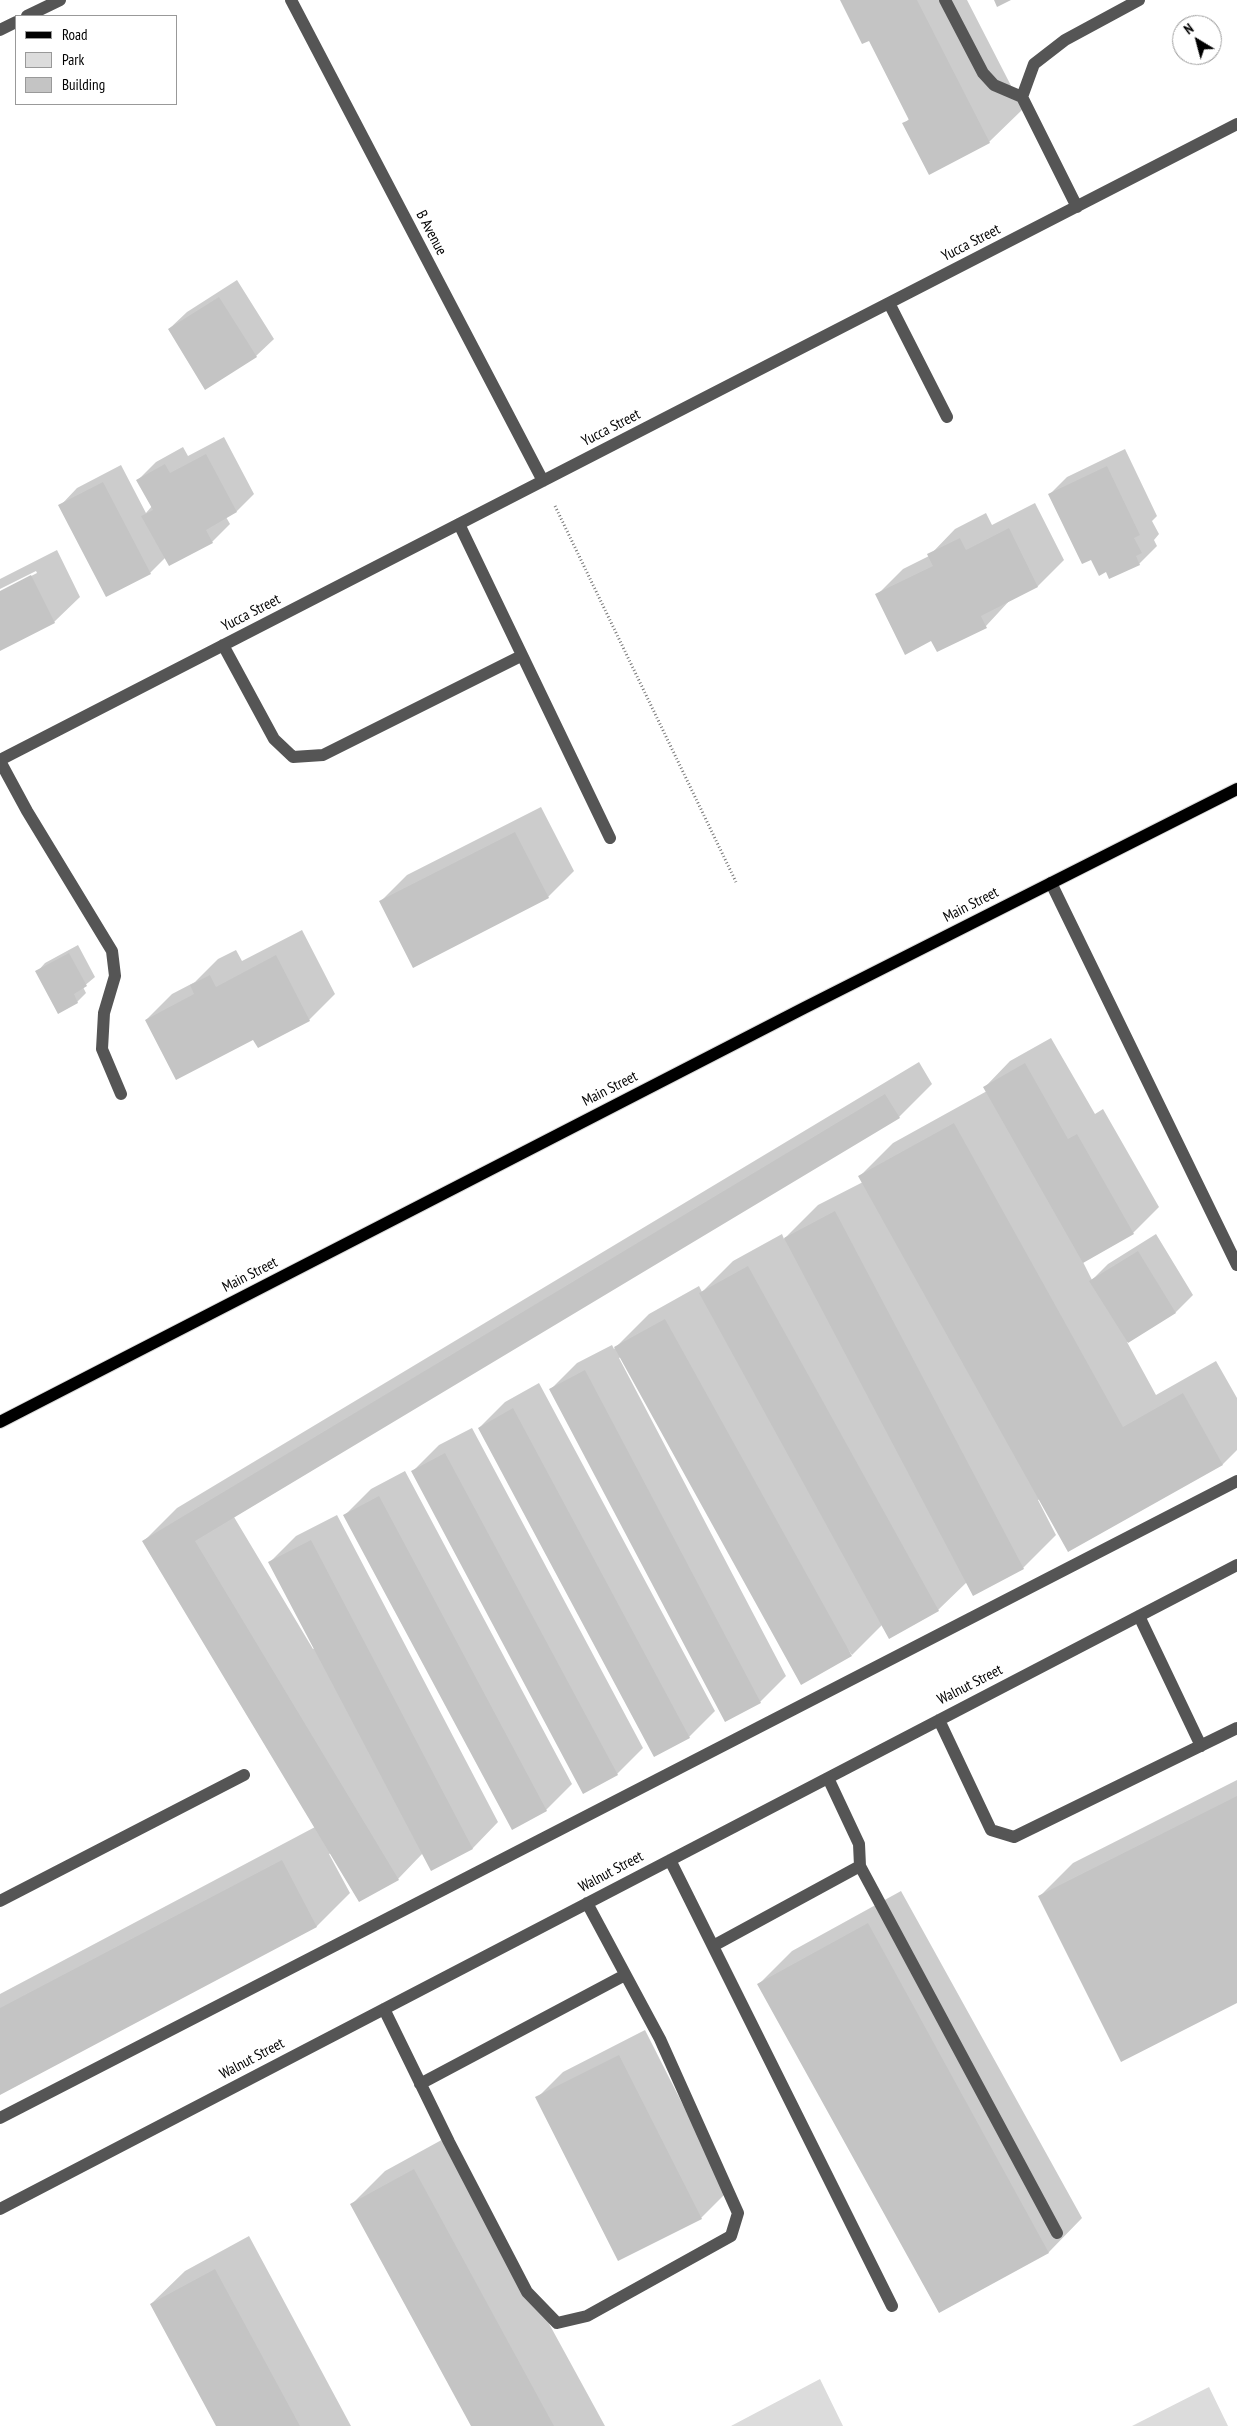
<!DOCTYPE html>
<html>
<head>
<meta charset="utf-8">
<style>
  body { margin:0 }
  #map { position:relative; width:1237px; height:2426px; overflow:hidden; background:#fff; font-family:"PT Sans Narrow",sans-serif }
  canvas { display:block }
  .legend { position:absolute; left:15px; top:15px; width:162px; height:90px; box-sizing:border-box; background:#fff; border:1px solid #999; margin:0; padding:6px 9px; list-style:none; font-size:15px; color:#000 }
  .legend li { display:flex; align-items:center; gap:10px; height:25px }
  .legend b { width:25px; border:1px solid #999 }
  .north { position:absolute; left:1172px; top:15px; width:50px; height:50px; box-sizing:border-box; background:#fff; border:1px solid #999; border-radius:50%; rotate:323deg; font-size:14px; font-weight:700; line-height:20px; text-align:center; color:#000 }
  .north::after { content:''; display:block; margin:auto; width:18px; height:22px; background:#000; clip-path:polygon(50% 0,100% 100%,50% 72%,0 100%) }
</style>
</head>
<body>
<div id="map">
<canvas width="1237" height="2426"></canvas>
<ul class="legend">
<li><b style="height:6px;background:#000"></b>Road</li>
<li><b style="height:14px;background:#dcdcdc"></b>Park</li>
<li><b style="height:14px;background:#c4c4c4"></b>Building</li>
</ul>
<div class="north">N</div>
</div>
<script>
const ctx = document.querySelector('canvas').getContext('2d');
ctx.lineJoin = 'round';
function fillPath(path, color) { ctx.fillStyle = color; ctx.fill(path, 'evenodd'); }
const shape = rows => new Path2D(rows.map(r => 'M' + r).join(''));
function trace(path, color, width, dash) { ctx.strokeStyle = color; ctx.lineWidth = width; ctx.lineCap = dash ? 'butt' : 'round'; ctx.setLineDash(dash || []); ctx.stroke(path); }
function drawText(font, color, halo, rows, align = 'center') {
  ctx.font = font + ' "PT Sans Narrow",sans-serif'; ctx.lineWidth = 5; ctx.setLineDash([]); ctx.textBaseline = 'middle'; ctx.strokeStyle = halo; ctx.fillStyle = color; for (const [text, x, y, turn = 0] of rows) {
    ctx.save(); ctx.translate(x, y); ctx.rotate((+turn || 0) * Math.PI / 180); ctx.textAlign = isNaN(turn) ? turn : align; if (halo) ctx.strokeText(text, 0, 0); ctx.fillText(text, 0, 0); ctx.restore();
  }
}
const green = shape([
  [820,2379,843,2426,731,2426],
  [1209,2387,1228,2426,1132,2426]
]);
const shadow = shape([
  [841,0,967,0,1023,109,989,142,904,124,910,118,870,39],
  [237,280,274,339,256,356,169,329,187,312],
  [224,437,254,494,237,511,226,517,230,524,212,542,166,557,150,573,60,506,77,488,121,465,146,513,152,506,138,480,156,462,183,447,188,456],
  [1125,449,1157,516,1152,521,1159,534,1154,540,1157,546,1139,564,1106,570,1091,558,1049,495,1067,477],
  [1035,503,1064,560,1038,586,1011,599,986,626,932,640,877,595,903,569,929,556,955,529,986,513,992,525],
  [57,550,80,597,54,622,0,650,0,592,37,573,36,571,0,589,0,579],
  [541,807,574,871,548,897,381,901,407,875],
  [302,930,335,994,309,1020,254,1038,146,1020,172,994,195,982,218,959,236,950,242,961],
  [78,945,95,977,83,987,86,993,77,1002,37,972,45,963],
  [1051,1038,1095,1114,1103,1109,1159,1207,1133,1233,1083,1262,1092,1280,1108,1264,1156,1234,1193,1295,1176,1312,1127,1342,1156,1395,1216,1361,1237,1398,1237,1450,1223,1464,1069,1550,1040,1499,1038,1500,1056,1535,1023,1568,967,1582,938,1610,882,1625,852,1655,621,1357,619,1358,786,1676,760,1702,726,1720,551,1389,577,1363,612,1345,614,1349,649,1314,699,1286,702,1292,733,1261,782,1234,784,1239,818,1205,863,1182,860,1176,893,1143,987,1091,985,1087,1010,1061],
  [919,1062,932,1084,899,1117,234,1517,313,1649,315,1648,270,1562,296,1536,337,1515,498,1822,473,1848,431,1869,423,1853,398,1879,331,1853,329,1854,350,1893,317,1926,0,2094,0,1994,315,1827,144,1541,177,1508],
  [539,1383,715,1711,689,1737,479,1428,505,1402],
  [472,1428,643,1748,617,1774,413,1471,439,1445],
  [405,1471,572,1784,546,1810,512,1828,345,1515,371,1489],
  [1237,1780,1237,2002,1040,1896,1073,1863],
  [901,1891,1082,2218,1049,2252,939,2312,759,1984,792,1951],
  [645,2030,727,2192,701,2218,537,2098,563,2072],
  [447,2137,605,2426,472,2426,352,2204,385,2171],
  [249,2236,351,2426,217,2426,151,2304,185,2271]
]);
const building = shape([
  [840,0,917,0,990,143,929,175,902,123,909,120,869,41,862,44],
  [994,0,1011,0,997,7],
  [219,297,257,357,205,390,168,329],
  [206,454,237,512,206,530,213,543,169,566,141,516,153,510,136,480,165,464,170,473],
  [1107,466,1140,535,1134,538,1142,553,1136,556,1140,565,1109,579,1106,572,1099,576,1091,560,1082,564,1048,494],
  [103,482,151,574,106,597,58,505],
  [1009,528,1038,587,981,616,987,628,937,652,931,641,905,655,875,594,933,566,927,554,960,538,966,550],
  [31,575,55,623,0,651,0,591],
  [515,832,549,898,413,968,379,901],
  [69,953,87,986,74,994,78,1003,58,1014,35,971],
  [276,955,310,1021,258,1048,253,1040,176,1080,145,1020,194,994,190,985,210,975,216,987],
  [1025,1063,1068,1139,1077,1134,1134,1234,1083,1263,983,1087],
  [885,1094,900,1118,195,1541,399,1880,359,1902,142,1541],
  [954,1123,1123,1427,1183,1393,1223,1465,1068,1552,858,1176],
  [835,1211,1024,1569,973,1596,784,1238],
  [1138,1251,1176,1313,1128,1343,1089,1281],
  [748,1266,939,1611,889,1639,699,1293],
  [665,1319,852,1656,801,1685,614,1347],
  [585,1370,761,1703,725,1722,549,1389],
  [513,1408,690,1738,654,1757,478,1428],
  [445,1453,618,1775,583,1794,411,1471],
  [379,1496,547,1811,512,1830,343,1515],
  [311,1540,473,1849,431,1871,268,1562],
  [1237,1796,1237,2003,1121,2062,1038,1896],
  [282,1860,317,1927,0,2095,0,2008],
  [868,1923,1049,2253,939,2313,757,1984],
  [619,2055,702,2219,618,2261,535,2097],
  [414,2169,554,2426,471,2426,350,2204],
  [215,2269,300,2426,216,2426,150,2304]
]);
const path = shape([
  [555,506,736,882]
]);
const minor = shape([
  [291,0,543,481],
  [945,0,983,73,994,85,1022,97],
  [27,16,60,0],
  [0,30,16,22],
  [1077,207,1022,97,1034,64,1065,40,1139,0],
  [889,303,947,417],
  [459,524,610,838],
  [223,645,274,739,293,757,323,755,521,656],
  [0,760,1237,124],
  [0,761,27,811,112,951,115,976,104,1013,102,1049,121,1094],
  [1051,883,1237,1265],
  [1139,1616,1201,1746],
  [939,1720,991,1830,1014,1837,1237,1728],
  [670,1860,892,2306],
  [860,1866,1057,2233],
  [0,1901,244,1775],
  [713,1946,860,1866,859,1844,828,1778],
  [384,2009,449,2142,527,2292,557,2323,587,2316,731,2236,738,2213,660,2039,587,1903],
  [420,2084,625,1975],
  [0,2118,1237,1481],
  [0,2209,1237,1565]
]);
const major = shape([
  [0,1422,804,1008,1237,789]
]);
const streetNames = [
  ["B Avenue",431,233,62],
  ["Yucca Street",971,243,-27],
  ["Yucca Street",611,428,-27],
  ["Yucca Street",251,613,-27],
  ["Main Street",971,905,-27],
  ["Main Street",610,1089,-27],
  ["Main Street",250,1275,-27],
  ["Walnut Street",970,1685,-27],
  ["Walnut Street",611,1872,-28],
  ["Walnut Street",252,2059,-28]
];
fillPath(green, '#dcdcdc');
fillPath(shadow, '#0003');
fillPath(building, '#c4c4c4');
trace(major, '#dbdbdb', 14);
trace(path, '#777', 3, [1, 2.5]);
trace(minor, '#555', 12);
trace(major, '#000', 12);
drawText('15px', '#000', '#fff', streetNames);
</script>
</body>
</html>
